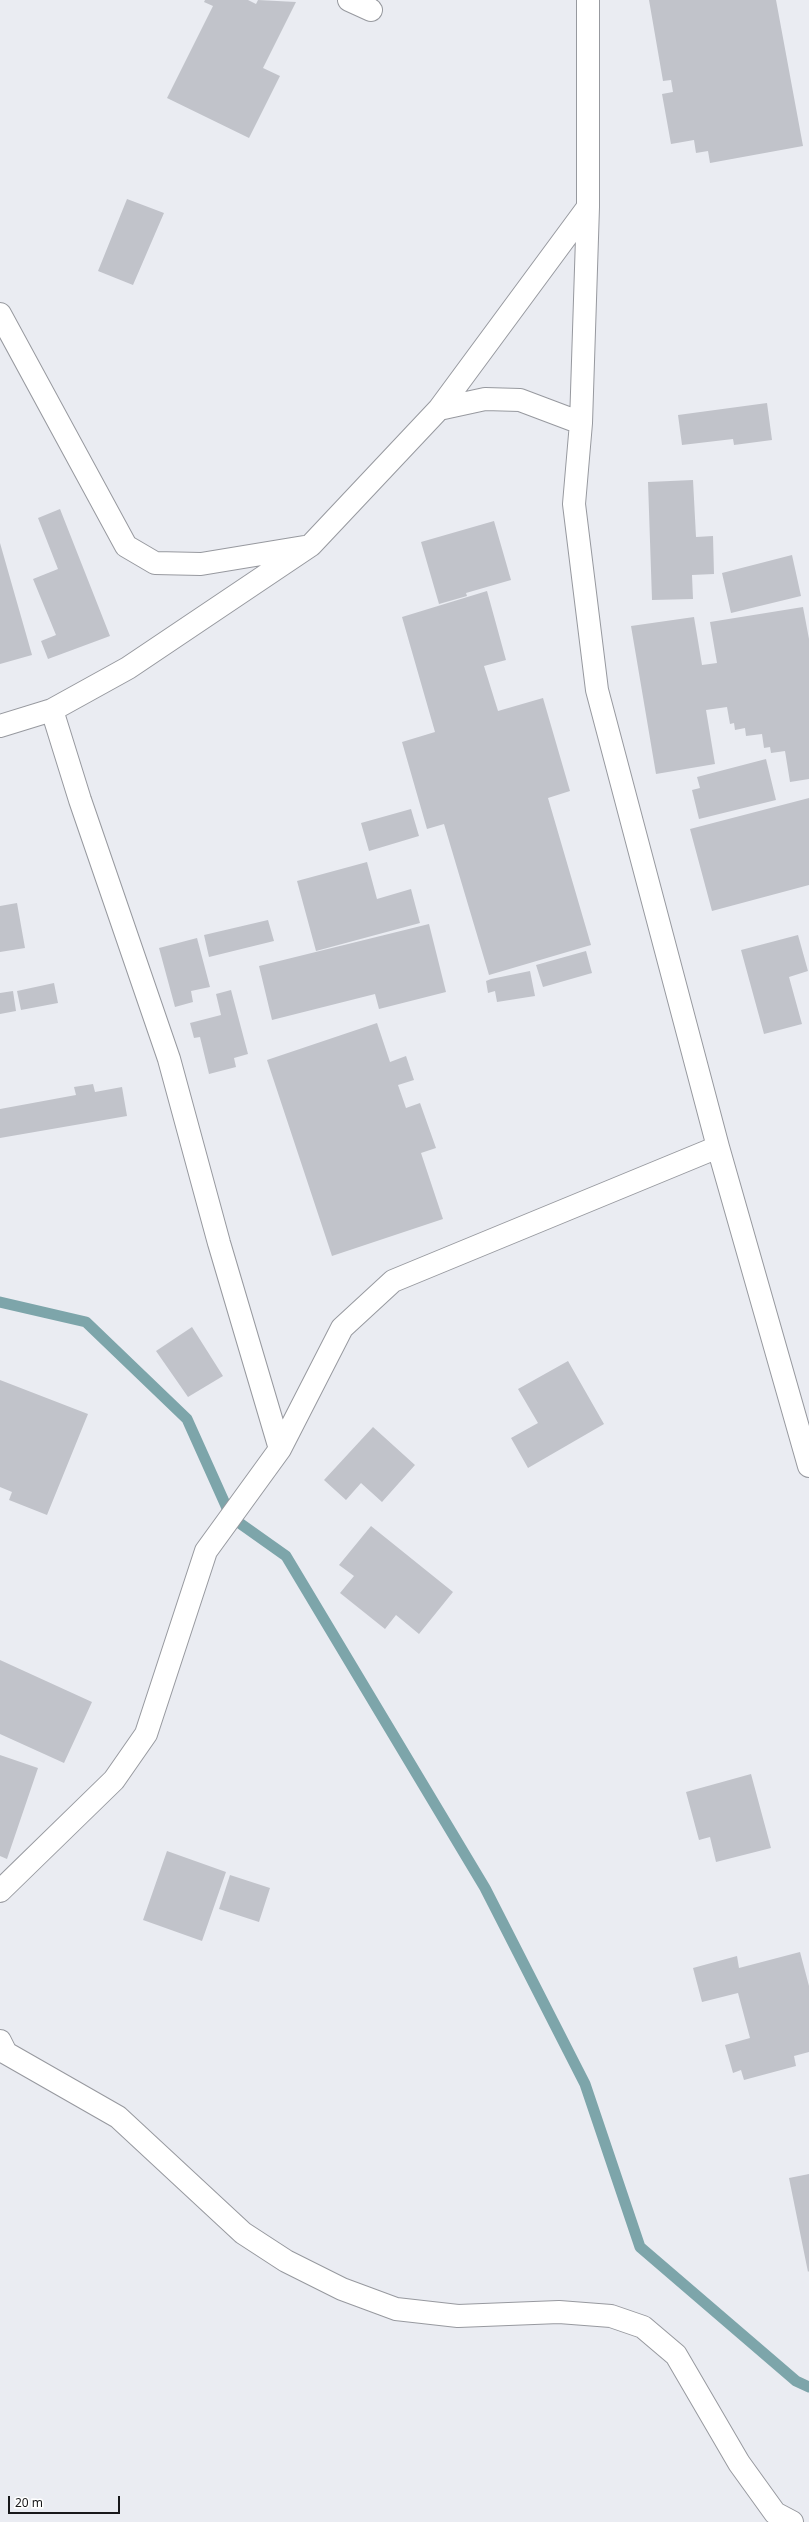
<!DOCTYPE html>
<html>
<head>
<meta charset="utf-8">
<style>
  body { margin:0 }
  #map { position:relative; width:809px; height:2522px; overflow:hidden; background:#eaecf2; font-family:"Noto Sans",sans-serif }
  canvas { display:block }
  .scale { position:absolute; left:8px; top:2496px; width:112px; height:18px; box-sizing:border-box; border:2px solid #18181a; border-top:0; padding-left:5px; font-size:12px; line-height:14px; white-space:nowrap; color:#18181a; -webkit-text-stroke:3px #fff; paint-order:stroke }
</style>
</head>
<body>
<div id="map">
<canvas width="809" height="2522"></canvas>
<div class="scale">20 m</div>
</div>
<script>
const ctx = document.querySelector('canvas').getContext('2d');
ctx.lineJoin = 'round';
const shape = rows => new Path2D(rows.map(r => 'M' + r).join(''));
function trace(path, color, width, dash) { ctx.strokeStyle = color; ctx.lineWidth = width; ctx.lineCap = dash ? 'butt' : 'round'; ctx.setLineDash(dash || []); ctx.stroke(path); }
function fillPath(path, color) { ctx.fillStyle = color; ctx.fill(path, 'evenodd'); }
const stream = shape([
  [0,1302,86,1322,187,1419,231,1517,286,1556,485,1888,585,2084,640,2247,796,2381,809,2387]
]);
const building = shape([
  [205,0,248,0,256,4,258,0,296,2,263,68,280,76,249,138,167,98,213,6,204,2],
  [649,0,776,0,803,146,710,163,708,151,696,153,694,140,671,144,662,94,673,92,671,80,663,81],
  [127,199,164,213,133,285,98,271],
  [767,403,772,440,734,445,733,439,682,445,678,415],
  [693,480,696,537,713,536,714,574,692,575,693,599,652,600,648,482],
  [60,509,110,636,48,659,41,641,56,635,33,579,58,569,38,518],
  [494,521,511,580,466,593,467,596,439,604,421,542],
  [0,543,32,655,0,664],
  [792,555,801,596,731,613,722,573],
  [487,591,506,660,484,666,498,711,543,698,570,791,548,798,591,945,489,975,444,824,427,829,402,742,435,732,402,617],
  [803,607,809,639,809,779,790,782,785,751,771,753,770,747,764,748,762,734,746,736,745,728,735,730,734,723,730,724,727,707,706,710,715,764,656,774,631,626,694,617,702,665,717,663,710,622],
  [766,759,776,800,699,819,692,790,700,788,697,777],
  [809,798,809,885,712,911,690,829],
  [411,809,419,836,369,851,361,823],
  [367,862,377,899,411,889,420,923,316,951,297,881],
  [17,903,25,948,0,952,0,906],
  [268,920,274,941,209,957,204,935],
  [429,924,446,992,379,1009,375,994,272,1020,259,966],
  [798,935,808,971,789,977,802,1024,764,1034,741,950],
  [197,938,210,987,191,991,193,1002,175,1007,159,948],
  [586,951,592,973,543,987,536,965],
  [530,971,535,996,497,1002,495,991,488,993,486,981,491,979],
  [54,983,58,1003,21,1010,17,991],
  [231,990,248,1054,234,1058,236,1067,209,1074,200,1037,194,1038,190,1023,221,1015,216,994],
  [13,991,16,1011,0,1014,0,993],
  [377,1023,390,1062,406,1056,414,1080,398,1085,406,1108,420,1103,436,1148,421,1153,443,1219,332,1256,267,1060],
  [93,1084,95,1092,122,1087,127,1116,0,1138,0,1109,76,1095,74,1087],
  [192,1327,223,1376,188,1397,156,1351],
  [568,1361,604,1424,528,1468,511,1438,538,1423,518,1389],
  [0,1380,88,1414,47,1515,9,1500,12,1492,0,1487],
  [373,1427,415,1465,382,1502,361,1483,346,1500,324,1480],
  [371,1526,453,1592,419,1634,396,1615,385,1629,340,1593,354,1576,339,1565],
  [0,1660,92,1702,64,1763,0,1734],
  [0,1755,38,1768,7,1859,0,1856],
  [751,1774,771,1848,716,1862,710,1837,699,1840,686,1792],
  [167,1851,226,1872,202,1941,143,1920],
  [230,1875,270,1888,259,1922,219,1909],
  [800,1952,809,1986,809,2052,794,2056,796,2066,744,2080,741,2070,733,2073,725,2045,750,2038,738,1993,702,2002,693,1968,737,1956,739,1968],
  [809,2174,809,2271,808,2272,789,2178]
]);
const minor = shape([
  [349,0,371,10],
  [588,0,588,207,581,423,574,504,597,690,718,1147,809,1466],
  [0,314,126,546,155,563,201,564,304,547],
  [439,409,485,399,520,400,581,423],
  [52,710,80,800,169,1059,219,1243,280,1449],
  [0,726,52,710,128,668,311,545,439,409,588,207],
  [0,1891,114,1780,146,1734,206,1551,280,1449,342,1328,393,1281,718,1147],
  [0,2041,6,2053,118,2117,243,2233,286,2261,342,2289,396,2309,458,2316,559,2312,611,2316,643,2327,676,2355,739,2463,775,2513,792,2522]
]);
trace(stream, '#7da5aa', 11);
fillPath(building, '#c1c3ca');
trace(minor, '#97999f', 24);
trace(minor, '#fff', 22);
</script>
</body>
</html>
